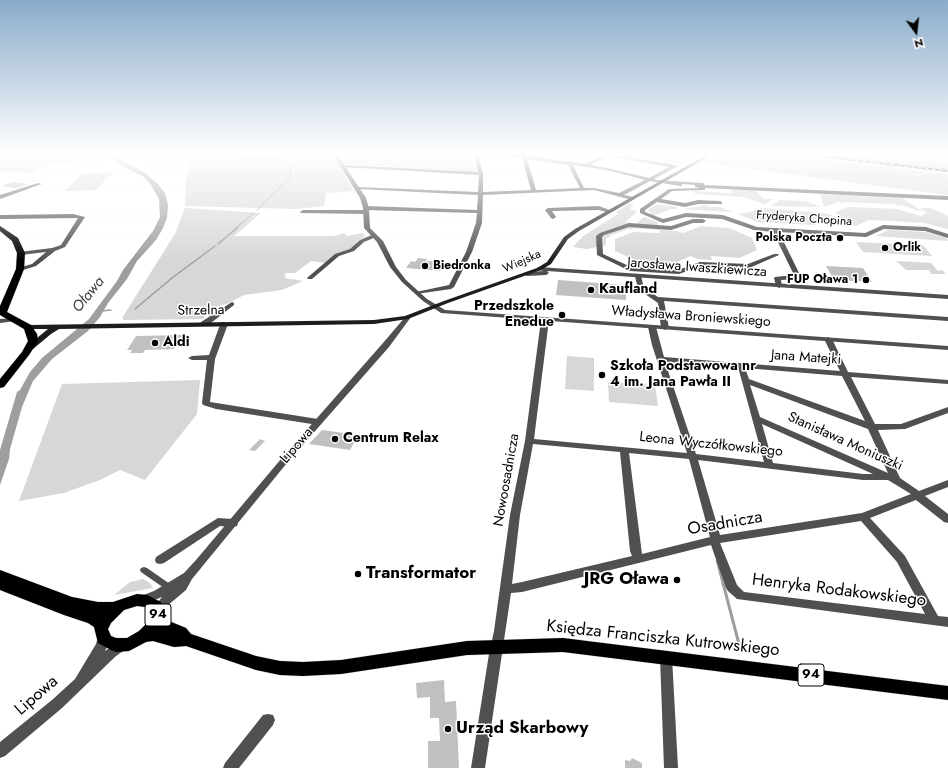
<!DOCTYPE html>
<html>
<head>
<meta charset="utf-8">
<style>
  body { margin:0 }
  #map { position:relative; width:948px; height:768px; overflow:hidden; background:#fff; font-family:Jost,sans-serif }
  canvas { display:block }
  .north { position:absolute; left:896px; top:12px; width:40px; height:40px; -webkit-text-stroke:3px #fff; paint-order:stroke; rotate:165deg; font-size:11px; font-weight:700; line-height:16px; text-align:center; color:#000 }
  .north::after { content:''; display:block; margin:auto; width:14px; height:18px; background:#000; clip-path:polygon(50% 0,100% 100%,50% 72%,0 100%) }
</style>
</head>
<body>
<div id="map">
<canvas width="948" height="768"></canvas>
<div class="north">N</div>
</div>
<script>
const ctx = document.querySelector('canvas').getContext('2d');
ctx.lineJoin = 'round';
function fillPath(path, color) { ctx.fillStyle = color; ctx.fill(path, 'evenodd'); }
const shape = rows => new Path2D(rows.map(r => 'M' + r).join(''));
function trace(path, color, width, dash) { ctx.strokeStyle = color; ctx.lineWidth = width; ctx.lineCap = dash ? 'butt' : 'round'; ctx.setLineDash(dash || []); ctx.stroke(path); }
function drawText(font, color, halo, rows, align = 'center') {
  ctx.font = font + ' Jost,sans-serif'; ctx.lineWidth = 3; ctx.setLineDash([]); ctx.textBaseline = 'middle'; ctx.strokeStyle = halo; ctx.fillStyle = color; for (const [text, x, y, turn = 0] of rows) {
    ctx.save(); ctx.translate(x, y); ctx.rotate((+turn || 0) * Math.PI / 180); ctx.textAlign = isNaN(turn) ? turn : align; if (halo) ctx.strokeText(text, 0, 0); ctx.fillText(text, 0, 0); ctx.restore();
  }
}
const green = shape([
  [0,154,85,154,99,163,95,164,89,160,47,165,32,173,0,171],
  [155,154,333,154,354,191,326,193,324,206,296,209,185,206,186,178,192,161,153,160],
  [338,154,471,154,477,172,345,164],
  [604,154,701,154,684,164,680,164],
  [719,154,787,154,948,174,948,195,704,163],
  [819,154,948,154,948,169],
  [112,173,96,190,65,191,81,174],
  [731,189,755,190,764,199,774,199,764,204,744,197,695,194,694,191,732,193],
  [820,194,903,198,923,212,900,205,897,206,895,204,843,202,843,203,838,202,824,207],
  [779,200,806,201,821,207,771,206],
  [629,203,633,205,630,209,637,212,625,222,635,224,644,217,657,222,660,230,677,231,683,233,701,226,729,228,752,238,757,250,739,258,711,256,712,260,698,259,691,256,672,264,637,261,615,251,615,239,634,232,660,233,660,230,633,228,632,230,628,229,609,236,611,237,606,238,606,245,587,249,573,247,583,236,618,214,616,212],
  [657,204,677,207,678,209,671,209,653,216,648,210],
  [708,205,709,207,719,207,733,212,682,209],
  [848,207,897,209,921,216,927,213,920,208,931,208,948,216,948,229,924,223,874,220,875,221,869,220,856,226,846,224,836,212],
  [185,208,261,213,234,236,335,236,344,233,347,236,363,233,365,236,356,242,358,243,353,248,326,263,311,261,295,273,287,273,284,275,286,276,285,278,303,281,282,290,244,295,227,304,221,305,209,312,203,319,124,320,122,318,175,234],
  [762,208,824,213,833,216,827,217,828,219,814,225,758,222,738,214,755,211,753,210],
  [888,230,926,232,946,238,948,241,876,236],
  [856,242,923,245,932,256,863,252],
  [896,261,931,263,938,271,932,271,938,271,942,270,946,274,931,274,929,270,906,270],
  [567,356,594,358,594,391,565,389],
  [200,380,197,414,145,480,120,470,100,480,64,493,19,501,62,384],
  [608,382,655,385,658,406,609,402],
  [143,579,150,583,153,588,114,595,130,582]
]);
const water = shape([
  [103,154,113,154,120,158,123,161,145,173,157,183,165,193,168,205,167,218,163,228,156,240,137,261,127,279,108,303,100,317,88,331,52,359,33,381,22,407,10,449,9,459,0,485,0,450,17,392,20,390,30,372,42,358,89,319,117,281,123,270,153,231,160,217,159,199,151,185,144,177,122,166]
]);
const streamFar3 = shape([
  [149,154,156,159,151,163],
  [814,154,948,169],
  [227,156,232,157],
  [237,158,258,159],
  [262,159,274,159,287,164],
  [257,210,290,178,291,172,288,165],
  [236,228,254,213]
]);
const streamFar2 = shape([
  [218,244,238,227],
  [135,309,172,278,215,246],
  [102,311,111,310]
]);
const streamFar1 = shape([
  [717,561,723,584]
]);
const stream = shape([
  [723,583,740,648]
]);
const building = shape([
  [13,182,29,184,16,188,2,186],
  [418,258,427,259,426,261,440,262,439,264,444,265,440,271,406,268,411,261,415,262],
  [826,266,863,268,872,282,834,280],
  [558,280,626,285,626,300,556,295],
  [182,335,174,349,145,350,143,353,130,353,132,350,127,350,136,336],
  [322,430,358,435,350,450,309,444],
  [260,439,265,441,255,451,249,450],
  [444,680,445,702,456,701,459,768,428,768,428,741,440,741,439,718,430,718,430,697,417,698,416,683],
  [632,758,642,763,642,768,625,768,625,760,630,761]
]);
const pedestrian = shape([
  [144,567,147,568,170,584,171,586,170,588,167,589,164,588,141,572,140,570,141,568,144,567]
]);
const minor = shape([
  [474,154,478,154,483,174,483,192,531,190,522,158,504,155,502,154,524,155,567,162,569,161,572,162,585,164,608,154,676,165,676,167,654,179,656,180,702,183,704,183,704,185,948,196,948,200,705,188,705,190,703,190,672,191,661,199,685,203,698,200,720,201,722,202,722,204,698,204,685,207,657,202,645,210,645,212,663,219,686,213,723,215,757,227,865,233,883,225,926,227,948,234,948,238,925,231,884,229,866,237,779,232,801,277,798,279,781,280,782,286,779,288,776,286,774,278,775,277,794,275,773,232,754,230,722,219,686,217,663,223,640,213,640,209,669,189,700,188,695,187,695,185,682,184,682,186,680,186,650,181,624,195,634,197,635,198,632,200,594,190,483,195,482,223,472,252,454,287,451,289,416,294,416,292,449,285,466,252,476,223,477,213,366,210,363,208,366,206,477,210,478,195,357,189,355,188,357,187,478,192,479,175,343,167,341,166,343,165,478,172,474,154],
  [609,156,669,167,649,178,607,168,590,165,609,156],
  [527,159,568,165,580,188,536,190,527,159],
  [573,165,607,170,645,180,619,193,594,188,584,188,573,165],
  [38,183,42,184,0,199,0,195,38,183],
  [599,206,612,211,609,213,599,210,552,211,556,217,553,219,551,218,545,210,548,208,599,206],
  [303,210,366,210,369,212,366,214,301,213,300,212,303,210],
  [73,214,85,217,65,247,55,251,36,266,20,271,18,270,18,268,32,264,46,252,21,255,18,253,19,252,52,248,61,245,78,218,0,219,0,215,73,214],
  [693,219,703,219,706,221,703,223,693,223,671,230,629,227,604,235,602,237,603,254,631,267,678,270,700,262,748,264,774,254,778,254,779,255,749,268,701,266,679,274,630,271,597,255,596,236,600,233,629,223,671,226,693,219],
  [374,234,376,235,376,237,364,242,354,251,339,256,312,279,308,279,307,278,335,254,350,249,360,240,374,234],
  [638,274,641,276,644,288,658,297,948,317,948,321,664,301,669,328,665,330,661,328,658,303,638,289,635,276,638,274],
  [232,302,234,303,234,305,207,326,201,326,200,324,201,322,232,302],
  [545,318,549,320,534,439,687,453,652,345,648,327,652,325,656,327,664,357,840,371,824,339,828,337,832,339,848,372,948,380,948,384,851,377,875,424,901,424,948,407,948,413,905,429,878,430,900,478,919,491,948,480,948,487,925,496,948,514,948,523,944,522,916,500,870,518,905,556,938,616,948,617,948,627,737,599,728,591,726,588,711,545,522,592,511,593,485,768,471,768,489,654,494,631,510,515,525,441,541,320,545,318],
  [665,362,738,367,764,462,696,454,665,362],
  [745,368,842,376,865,421,749,379,745,368],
  [750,385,868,429,888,473,760,417,750,385],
  [762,424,873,474,863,474,773,463,762,424],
  [533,444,620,452,630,551,632,556,522,582,512,584,520,515,533,444],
  [629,453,689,459,710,537,642,554,629,453],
  [698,460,863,480,888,480,911,494,862,513,720,535,698,460],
  [861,521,897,562,925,614,744,592,737,585,720,543,861,521],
  [221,322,224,322,228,324,215,359,210,402,318,419,321,420,322,422,321,424,318,425,216,409,203,405,202,403,207,360,192,360,188,358,192,356,209,355,221,322],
  [218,518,233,519,237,520,238,523,237,526,233,527,220,526,164,563,160,564,156,563,155,560,156,557,218,518],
  [666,652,670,653,672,657,678,768,664,768,660,657,662,653,666,652],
  [268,714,273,715,275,720,273,725,239,768,223,768,225,763,263,715,268,714]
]);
const tertiary = shape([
  [333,154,337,154,366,198,369,208,370,228,383,241,396,267,406,280,427,299,445,310,948,346,948,350,441,313,423,301,402,282,390,267,377,242,364,228,363,208,360,198,333,154],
  [539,267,948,295,948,299,547,271,549,273,546,275,527,276,524,274,527,272,544,271,537,270,537,268,539,267],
  [408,315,411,317,389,347,287,463,192,579,186,590,167,606,162,613,158,615,154,613,152,610,162,597,142,605,138,603,136,600,138,597,154,591,184,573,196,560,281,459,383,343,406,316,408,315],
  [14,318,18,320,16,321,0,323,0,319,14,318],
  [103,633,107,634,109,638,108,645,105,651,122,640,126,641,128,645,126,649,116,656,62,708,5,756,0,758,0,742,52,700,75,679,96,644,99,634,103,633]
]);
const secondary = shape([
  [708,154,713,154,579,231,568,239,551,264,541,270,448,303,408,319,374,324,59,329,51,334,33,349,30,349,26,347,48,329,25,329,24,327,25,325,28,325,374,320,405,316,444,301,537,268,547,262,564,237,575,229,708,154]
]);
const primary = shape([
  [0,226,18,238,25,253,24,269,7,312,31,325,37,334,38,341,29,355,4,387,0,388,0,379,22,352,28,341,24,329,0,315,0,306,16,269,17,253,12,241,0,231,0,226],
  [0,570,72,597,98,602,113,602,137,594,147,595,161,602,165,616,169,621,186,628,191,634,256,656,280,661,303,662,341,660,467,641,563,638,948,686,948,700,563,652,467,655,341,674,303,676,280,675,256,670,186,646,174,647,153,641,146,642,129,651,116,652,111,650,98,643,94,627,88,623,64,615,0,590,0,570],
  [137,606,145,607,150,609,151,616,148,622,139,631,127,638,116,638,111,636,108,629,111,623,124,610,137,606]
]);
const rail = shape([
  [800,154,948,171]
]);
const markers = [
  [840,238,4,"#000"],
  [885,248,4,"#000"],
  [425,266,4,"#000"],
  [866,280,4,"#000"],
  [591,290,4,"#000"],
  [562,315,4,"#000"],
  [155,343,4,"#000"],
  [602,375,4,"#000"],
  [335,439,4,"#000"],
  [358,574,4,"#000"],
  [677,580,4,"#000"],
  [448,729,4,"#000"]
];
const farStreetnames = [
  ["Fryderyka Chopina",804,219,4],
  ["Wiejska",522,262,-24]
];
const farPoinames = [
  ["Polska Poczta",832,238],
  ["Orlik",893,248,"left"],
  ["Biedronka",433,266,"left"],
  ["FUP Oława 1",858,280]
];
const shields = [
  [158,615,26],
  [811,675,26]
];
const shieldNames = [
  ["94",158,615],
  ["94",811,675]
];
const streetNames = [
  ["Jarosława Iwaszkiewicza",697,268,4],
  ["Strzelna",201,311,-1],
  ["Władysława Broniewskiego",691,317,4],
  ["Jana Matejki",806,358,4],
  ["Stanisława Moniuszki",845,442,24],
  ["Leona Wyczółkowskiego",711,445,6],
  ["Lipowa",297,446,-49],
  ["Nowoosadnicza",507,480,-80]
];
const poiNames = [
  ["Kaufland",599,290],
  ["Przedszkole",554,307,"right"],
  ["Enedue",554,323,"right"],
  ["Aldi",163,343],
  ["Szkoła Podstawowa nr",610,367],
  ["4 im. Jana Pawła II",610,383],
  ["Centrum Relax",343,439]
];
const waterNames = [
  ["Oława",89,295,-51]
];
const nearStreetnames = [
  ["Osadnicza",725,524,-10],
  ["Henryka Rodakowskiego",839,591,7],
  ["Księdza Franciszka Kutrowskiego",663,639,6],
  ["Lipowa",37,696,-41]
];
const nearPoinames = [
  ["Transformator",366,574],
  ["JRG Oława",669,580,"right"],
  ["Urząd Skarbowy",456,729]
];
fillPath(green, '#d7d7d7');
fillPath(water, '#9e9e9e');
trace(streamFar3, '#9e9e9e', 1);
trace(streamFar2, '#9e9e9e', 1.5);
trace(streamFar1, '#9e9e9e', 2.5);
trace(stream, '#9e9e9e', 3);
fillPath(building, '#c0c0c0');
trace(primary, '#dbdbdb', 1);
fillPath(pedestrian, '#505050');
fillPath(minor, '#505050');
fillPath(tertiary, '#505050');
fillPath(secondary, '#1d1d1d');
fillPath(primary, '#000');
trace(rail, '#000', 2);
trace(rail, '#fff', 1, [3.5]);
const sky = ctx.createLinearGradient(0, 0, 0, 261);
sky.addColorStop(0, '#8aabca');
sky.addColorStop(0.59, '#fff');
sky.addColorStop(1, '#ffffff00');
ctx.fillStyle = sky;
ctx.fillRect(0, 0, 948, 261);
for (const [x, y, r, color] of markers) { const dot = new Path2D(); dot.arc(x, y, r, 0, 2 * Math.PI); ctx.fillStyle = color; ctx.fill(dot); trace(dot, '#fff', 1.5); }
drawText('12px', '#000', '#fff', farStreetnames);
drawText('bold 12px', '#000', '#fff', farPoinames, 'right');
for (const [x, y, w] of shields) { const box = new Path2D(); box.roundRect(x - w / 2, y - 11, w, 22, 3); ctx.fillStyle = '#fff'; ctx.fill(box); trace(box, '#000', 1); }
drawText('bold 13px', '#000', null, shieldNames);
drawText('14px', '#000', '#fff', streetNames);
drawText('bold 14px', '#000', '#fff', poiNames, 'left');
drawText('italic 15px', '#3f3f3f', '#fff', waterNames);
drawText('17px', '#000', '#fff', nearStreetnames);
drawText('bold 17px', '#000', '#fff', nearPoinames, 'left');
</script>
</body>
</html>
